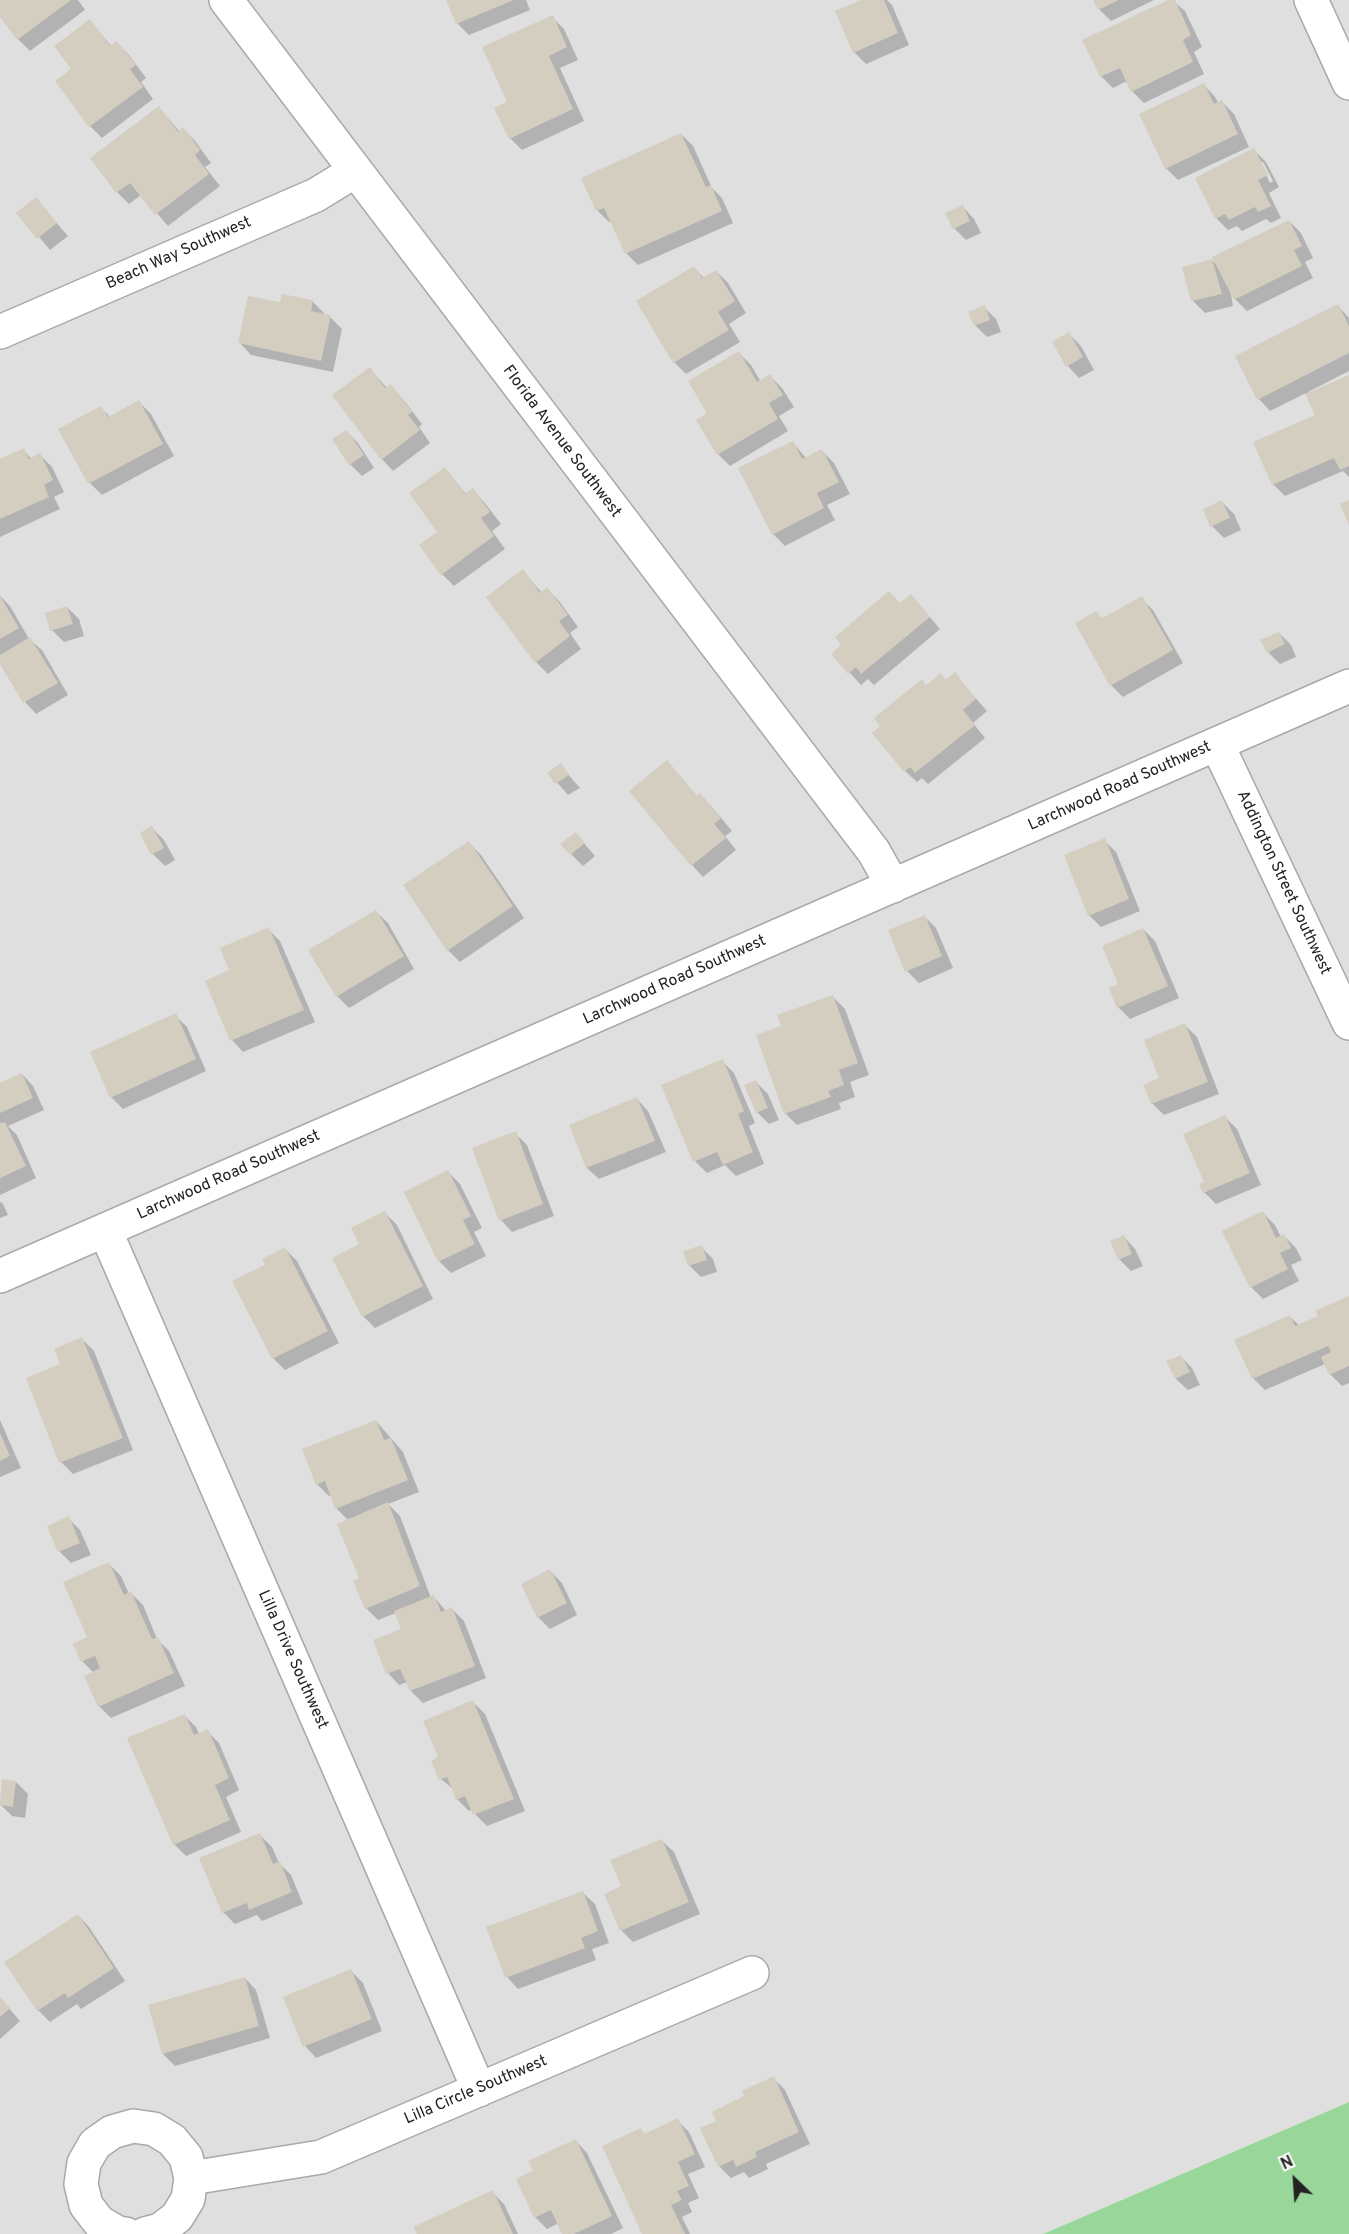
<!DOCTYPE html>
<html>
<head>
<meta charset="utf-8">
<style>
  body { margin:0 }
  #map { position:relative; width:1349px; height:2234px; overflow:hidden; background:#f3f2e8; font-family:Overpass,sans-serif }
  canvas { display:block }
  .north { position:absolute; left:1265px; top:2150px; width:60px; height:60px; -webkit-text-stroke:4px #fff; paint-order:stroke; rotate:335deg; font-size:16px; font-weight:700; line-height:24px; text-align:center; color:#222 }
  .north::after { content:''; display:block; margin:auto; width:21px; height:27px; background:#222; clip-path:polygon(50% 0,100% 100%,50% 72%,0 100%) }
</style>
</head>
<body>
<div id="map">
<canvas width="1349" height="2234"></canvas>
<div class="north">N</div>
</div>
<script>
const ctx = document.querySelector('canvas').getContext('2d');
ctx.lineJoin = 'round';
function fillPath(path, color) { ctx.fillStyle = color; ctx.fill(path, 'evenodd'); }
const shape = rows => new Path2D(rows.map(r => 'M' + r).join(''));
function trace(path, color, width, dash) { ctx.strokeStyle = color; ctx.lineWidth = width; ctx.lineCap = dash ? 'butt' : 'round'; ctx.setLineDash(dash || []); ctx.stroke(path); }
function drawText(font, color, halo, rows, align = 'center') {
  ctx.font = font + ' Overpass,sans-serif'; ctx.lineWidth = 6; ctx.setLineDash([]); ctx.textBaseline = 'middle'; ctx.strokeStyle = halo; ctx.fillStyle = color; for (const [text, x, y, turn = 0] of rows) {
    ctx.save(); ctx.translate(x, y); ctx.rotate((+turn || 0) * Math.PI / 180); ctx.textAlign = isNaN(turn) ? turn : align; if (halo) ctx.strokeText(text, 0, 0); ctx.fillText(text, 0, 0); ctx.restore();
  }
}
const residential = shape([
  [0,0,1349,0,1349,2102,1043,2234,0,2234]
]);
const forest = shape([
  [1349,2102,1349,2234,1043,2234]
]);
const shadow = shape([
  [0,0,78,0,85,10,30,51,18,39,0,15],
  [447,0,526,0,530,10,469,35,457,23],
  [865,0,887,0,892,5,909,45,866,64,854,52],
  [1095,0,1154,0,1111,21,1099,9],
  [1172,0,1185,11,1202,47,1194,52,1204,74,1144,103,1132,91,1127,81,1113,88,1101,76],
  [552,17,564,29,578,60,560,68,584,121,522,150,510,138,509,103],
  [90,21,112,47,117,43,129,55,146,78,141,82,153,99,102,138,90,126,73,70],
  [1204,85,1215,97,1219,104,1222,102,1234,114,1249,147,1178,180,1166,168],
  [159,108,180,132,183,129,195,141,211,163,205,167,220,186,168,226,141,195,129,204,117,192,92,159],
  [681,134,693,146,712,188,722,198,733,223,638,265,626,253,611,221,609,222,597,210],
  [1254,150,1266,162,1279,187,1269,193,1281,218,1271,223,1266,219,1242,231,1237,226,1228,230,1216,218],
  [1260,162,1263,162,1273,181,1270,183],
  [36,199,68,236,50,250,19,213],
  [963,207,974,219,981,233,966,240,954,228],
  [1289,221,1301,233,1313,258,1305,262,1313,278,1247,311,1235,299,1230,289,1233,306,1205,313,1193,301,1184,268,1212,260,1218,266],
  [694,268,705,279,716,271,728,283,746,313,729,324,740,342,686,374,674,362],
  [312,301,324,313,324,315,330,317,342,329,333,372,251,355,240,343,282,304],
  [1338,306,1349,318,1349,371,1308,392,1309,394,1349,376,1349,477,1343,471,1285,496,1273,484,1317,416,1306,393,1270,411,1259,399],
  [984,307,996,319,1001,332,987,337,975,325],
  [1069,334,1081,346,1094,370,1079,378,1068,366,1054,342],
  [739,353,751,365,761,382,770,376,782,388,794,407,779,416,788,431,730,466,718,454,710,414],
  [370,369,387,388,390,386,402,398,422,424,419,427,430,443,393,471,382,459],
  [139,402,151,414,174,456,102,495,90,483,60,430,101,408,110,417],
  [347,432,358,443,374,468,362,476,350,464],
  [793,443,806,458,822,451,834,463,850,494,827,505,835,520,785,546,773,534],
  [23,450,32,459,40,455,52,467,64,492,54,497,60,509,0,537,0,461],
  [445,469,466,494,473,490,484,502,501,524,492,531,505,549,454,586,442,574,421,545,439,532],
  [1222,502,1234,514,1241,530,1224,538,1212,526],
  [523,571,542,593,547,589,559,601,578,627,570,633,581,649,548,674,536,662],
  [0,596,10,606,29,639,42,650,68,695,36,714,25,702,0,661],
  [1141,598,1153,610,1183,663,1123,697,1111,685,1096,613,1103,620],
  [901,604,922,608,940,629,874,685,868,679,861,685,833,654],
  [67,607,79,619,84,636,64,642,52,630],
  [1279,633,1291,645,1296,657,1280,664,1268,652],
  [954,674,987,711,973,723,985,738,928,784,922,778,917,782,905,771,941,675,946,681],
  [667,762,697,796,700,795,712,807,732,831,725,836,736,850,703,877,692,865],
  [560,765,580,788,568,795,549,773],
  [152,828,164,840,175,860,165,866,153,854],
  [576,834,595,856,583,866,571,854],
  [1104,840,1116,852,1140,911,1101,927,1089,915],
  [469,843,481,855,524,918,460,962,448,950],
  [376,912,388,923,414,969,349,1008,337,996],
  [924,916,936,928,953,968,919,983,907,971],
  [268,929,280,941,315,1022,243,1052,232,1040,207,982,231,971],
  [1143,929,1155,941,1179,998,1130,1019,1118,1007],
  [833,997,845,1009,869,1075,850,1082,855,1097,839,1103,841,1109,797,1125,785,1113,783,1027],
  [175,1015,187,1027,206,1071,123,1109,111,1097],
  [1185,1025,1197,1037,1219,1094,1164,1115,1152,1103],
  [722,1061,734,1073,755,1123,749,1126,764,1164,736,1176,725,1165,707,1173,695,1161,663,1086],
  [22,1074,33,1086,44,1110,8,1126,17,1135,36,1178,0,1195,0,1126,2,1125,0,1122,0,1084],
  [756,1082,768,1094,779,1120,769,1124,757,1112],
  [637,1099,648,1111,666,1152,599,1179,587,1168,571,1126],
  [1225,1117,1237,1129,1261,1185,1216,1204,1204,1192],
  [515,1133,527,1145,554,1216,512,1232,501,1220],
  [448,1172,460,1184,482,1228,474,1232,486,1256,451,1273,439,1261],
  [2,1202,8,1215,0,1218,0,1203],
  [385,1213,397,1225,433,1299,375,1328,363,1316],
  [1263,1213,1275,1225,1281,1237,1284,1236,1296,1248,1302,1260,1291,1265,1299,1281,1263,1299,1251,1287],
  [1124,1237,1135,1249,1143,1266,1131,1271,1119,1259],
  [701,1247,713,1259,717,1272,701,1277,689,1265],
  [285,1249,297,1261,339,1343,285,1370,273,1358,234,1282,267,1265],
  [1349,1298,1349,1383,1342,1386,1330,1374,1325,1364,1265,1390,1253,1378,1290,1317,1299,1325,1320,1316],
  [82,1339,94,1351,133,1450,73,1474,61,1462,27,1379,62,1365],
  [1180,1356,1192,1368,1200,1385,1188,1390,1176,1379],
  [0,1420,21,1468,0,1477],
  [376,1421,403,1452,419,1492,388,1504,400,1516,431,1598,434,1597,446,1611,452,1609,464,1621,486,1678,423,1703,411,1691,408,1682,399,1685,388,1673,403,1630,396,1613,378,1620,366,1608,349,1521,336,1508,331,1495,329,1496,317,1484],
  [68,1518,80,1530,91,1555,71,1563,59,1551],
  [109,1564,121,1576,129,1594,131,1593,143,1605,157,1639,169,1651,185,1686,111,1718,99,1706,94,1673,82,1661],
  [550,1571,562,1583,577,1615,550,1629,538,1617],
  [473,1702,485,1714,525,1811,487,1826,475,1814,473,1809,469,1811,457,1799,454,1790,441,1779,440,1758],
  [184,1715,196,1727,199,1734,207,1731,219,1743,239,1790,226,1797,241,1832,186,1856,174,1844],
  [4,1781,16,1782,28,1794,25,1818,12,1816,0,1804],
  [260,1835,272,1847,279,1863,291,1875,303,1904,262,1921,257,1915,235,1924,223,1912],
  [662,1841,674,1852,700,1914,633,1942,621,1930,623,1887],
  [583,1893,595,1904,609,1943,592,1949,596,1960,518,1989,507,1977],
  [78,1915,89,1927,125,1981,81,2009,77,2004,50,2022,38,2010],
  [351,1971,363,1983,382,2031,316,2058,305,2046],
  [245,1978,256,1990,270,2038,175,2066,163,2054],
  [0,1998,20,2021,0,2039],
  [773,2078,785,2090,810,2144,766,2164,768,2169,749,2178,744,2172,731,2178,719,2166,718,2121,746,2097],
  [677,2120,689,2132,705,2167,688,2174,699,2198,688,2203,692,2212,682,2217,690,2234,644,2234,641,2130,645,2135],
  [576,2141,587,2153,623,2228,611,2234,564,2234,559,2223,547,2229,535,2217,535,2171],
  [492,2192,504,2204,518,2234,418,2234]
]);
const building = shape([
  [0,0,71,0,17,40,0,17],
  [446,0,514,0,456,24],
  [861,0,884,0,898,33,853,53,835,11],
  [1093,0,1119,0,1098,10],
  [1168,0,1175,0,1191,35,1183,40,1193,62,1131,92,1120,68,1100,77,1082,40],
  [553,15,567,47,549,56,573,109,509,139,494,108,507,102,482,47],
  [90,19,110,46,117,41,136,65,130,69,143,87,89,127,55,81,71,69,54,46],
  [1204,83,1214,104,1222,100,1238,134,1165,169,1139,114],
  [159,106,178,132,183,127,200,150,195,155,209,174,155,215,130,183,116,193,90,158],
  [681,133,706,187,711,185,722,211,625,254,604,208,596,211,581,178],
  [1254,148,1268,175,1258,180,1271,206,1258,212,1255,207,1229,220,1225,214,1215,219,1195,178],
  [36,197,57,223,37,239,16,213],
  [963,205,970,221,953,229,945,213],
  [1289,220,1302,246,1294,250,1302,266,1234,300,1212,257],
  [1212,259,1222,294,1191,301,1182,267],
  [694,266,702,278,716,270,735,301,718,312,729,330,673,363,636,301],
  [282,294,313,300,311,311,331,315,321,361,238,343,248,296,280,302],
  [1338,304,1349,326,1349,353,1257,400,1235,356],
  [985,305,990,320,974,326,968,312],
  [1069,332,1083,357,1066,367,1052,342],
  [739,351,757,382,770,374,783,395,769,403,778,419,717,455,696,420,707,413,688,381],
  [370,367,385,388,391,384,412,412,408,415,420,430,381,460,332,395],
  [1349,375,1349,466,1340,470,1334,458,1272,485,1253,442,1315,415,1305,394],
  [139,400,163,444,88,484,58,429,101,406,108,417],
  [347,430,364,455,349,465,332,439],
  [793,441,802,459,822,449,839,482,817,493,824,508,772,535,738,468],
  [24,448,29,459,40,453,53,480,44,485,49,497,0,519,0,459],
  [445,467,465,494,473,488,490,512,481,518,494,536,441,575,419,545,437,532,409,493],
  [1222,500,1230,518,1210,527,1203,509],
  [1349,500,1349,525,1340,504],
  [523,569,540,593,547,587,568,615,559,621,570,636,535,663,486,597],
  [889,591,900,603,911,594,930,617,861,674,856,667,848,674,831,654,841,645,835,637],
  [0,596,19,628,0,639],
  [1142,596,1173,650,1110,686,1075,623,1096,611,1101,619],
  [67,606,73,624,50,631,45,613],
  [1279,632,1285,644,1267,653,1260,640],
  [30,637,58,683,23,703,0,664,0,655],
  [955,672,976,699,963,710,975,725,915,773,910,767,904,772,872,733,880,726,874,718,922,679,926,685,941,673,945,680],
  [667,760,696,795,700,793,721,818,714,824,726,838,691,866,629,791],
  [561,763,569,775,555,784,547,773],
  [152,826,164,848,151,855,140,833],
  [576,832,585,843,570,855,560,844],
  [1105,838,1129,899,1088,916,1064,855],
  [469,841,513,906,447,951,403,885],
  [376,910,404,956,336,997,308,950],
  [925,915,942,956,905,972,888,930],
  [269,927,304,1010,230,1041,205,981,229,970,220,948],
  [1143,928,1168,986,1117,1008,1109,988,1118,984,1102,946],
  [833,995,858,1063,839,1070,844,1085,828,1091,831,1097,784,1114,756,1035,781,1026,777,1015],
  [176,1013,196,1059,110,1098,90,1052],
  [1185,1023,1208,1082,1151,1104,1143,1085,1159,1078,1144,1040],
  [723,1059,744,1111,738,1114,753,1152,723,1165,717,1152,693,1162,661,1085],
  [22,1073,33,1098,0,1113,0,1083],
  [756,1080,768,1108,756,1113,744,1085],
  [637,1097,655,1141,586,1168,569,1125],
  [1225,1115,1250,1173,1203,1193,1199,1184,1204,1182,1183,1134],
  [5,1122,26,1166,0,1178,0,1124],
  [516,1131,543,1204,499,1221,472,1148],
  [448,1170,471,1216,463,1220,475,1244,438,1262,404,1192],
  [385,1211,423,1286,362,1317,332,1258,359,1244,351,1228],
  [1263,1211,1276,1238,1284,1234,1291,1248,1280,1253,1288,1269,1250,1288,1222,1231],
  [1124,1235,1132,1254,1118,1260,1110,1241],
  [702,1245,707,1260,688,1266,683,1251],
  [285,1247,328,1331,272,1359,232,1281,265,1265,262,1259],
  [1349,1296,1349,1366,1329,1375,1321,1357,1331,1352,1328,1346,1252,1379,1234,1340,1290,1315,1295,1326,1318,1316,1315,1311],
  [82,1337,123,1438,59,1463,26,1378,60,1364,54,1349],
  [1181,1355,1190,1372,1175,1379,1166,1361],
  [376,1420,384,1440,391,1438,408,1480,335,1509,325,1481,316,1485,302,1449],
  [0,1433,10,1456,0,1461],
  [388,1502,420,1586,365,1609,353,1581,359,1578,337,1524],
  [69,1516,80,1543,58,1552,47,1526],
  [109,1562,124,1595,131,1591,152,1639,158,1637,174,1673,98,1707,84,1676,100,1668,95,1656,81,1662,73,1644,87,1637,63,1582],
  [550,1569,567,1603,537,1618,521,1584],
  [434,1595,441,1612,452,1607,475,1666,410,1691,400,1669,386,1674,373,1640,401,1629,394,1611],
  [473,1700,514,1799,473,1815,465,1796,456,1800,447,1777,439,1780,431,1761,438,1757,423,1721],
  [185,1714,194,1735,208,1729,229,1778,215,1785,230,1820,173,1845,127,1738],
  [2,1779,16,1781,13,1807,0,1805],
  [260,1833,273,1864,280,1861,292,1892,249,1910,247,1903,222,1913,199,1858],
  [662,1839,689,1902,620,1931,604,1894,621,1886,610,1860],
  [583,1891,598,1931,581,1938,585,1948,505,1978,486,1927],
  [78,1914,114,1968,68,1998,65,1993,37,2011,4,1962],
  [351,1969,372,2019,303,2047,283,1997],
  [245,1977,259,2026,162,2054,148,2005],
  [0,1997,10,2008,0,2017],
  [774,2076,799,2132,755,2152,757,2157,736,2167,733,2160,718,2167,700,2128,716,2121,712,2112,744,2096,742,2091],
  [678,2118,695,2154,678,2162,689,2186,677,2191,682,2200,671,2205,685,2234,642,2234,602,2146,641,2128,644,2134],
  [576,2139,612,2216,574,2234,562,2234,551,2210,534,2218,516,2179,533,2170,528,2161],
  [493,2190,513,2234,417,2234,413,2227]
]);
const street = shape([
  [226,0,874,852,893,886],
  [1311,0,1349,83],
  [0,332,316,195,355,171],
  [1217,744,1349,1023],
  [105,1230,479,2090],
  [0,1276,1349,686],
  [191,2178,321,2157,752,1973],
  [126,2234,118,2233,99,2222,86,2205,81,2184,84,2163,95,2144,112,2132,133,2126,154,2129,172,2140,186,2157,191,2178,188,2199,177,2217,160,2230,145,2234]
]);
const streetNames = [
  ["Beach Way Southwest",179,254,-24],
  ["Florida Avenue Southwest",561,442,53],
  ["Larchwood Road Southwest",1120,787,-24],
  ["Addington Street Southwest",1283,883,65],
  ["Larchwood Road Southwest",675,981,-24],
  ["Larchwood Road Southwest",229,1176,-24],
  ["Lilla Drive Southwest",292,1660,66],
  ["Lilla Circle Southwest",476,2091,-23]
];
fillPath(residential, '#e0dfdf');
fillPath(forest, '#99d699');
fillPath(shadow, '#0003');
fillPath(building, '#d3cec0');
trace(street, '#a9a9a9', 36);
trace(street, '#fff', 33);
drawText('16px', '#222', '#fff', streetNames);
</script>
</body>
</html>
